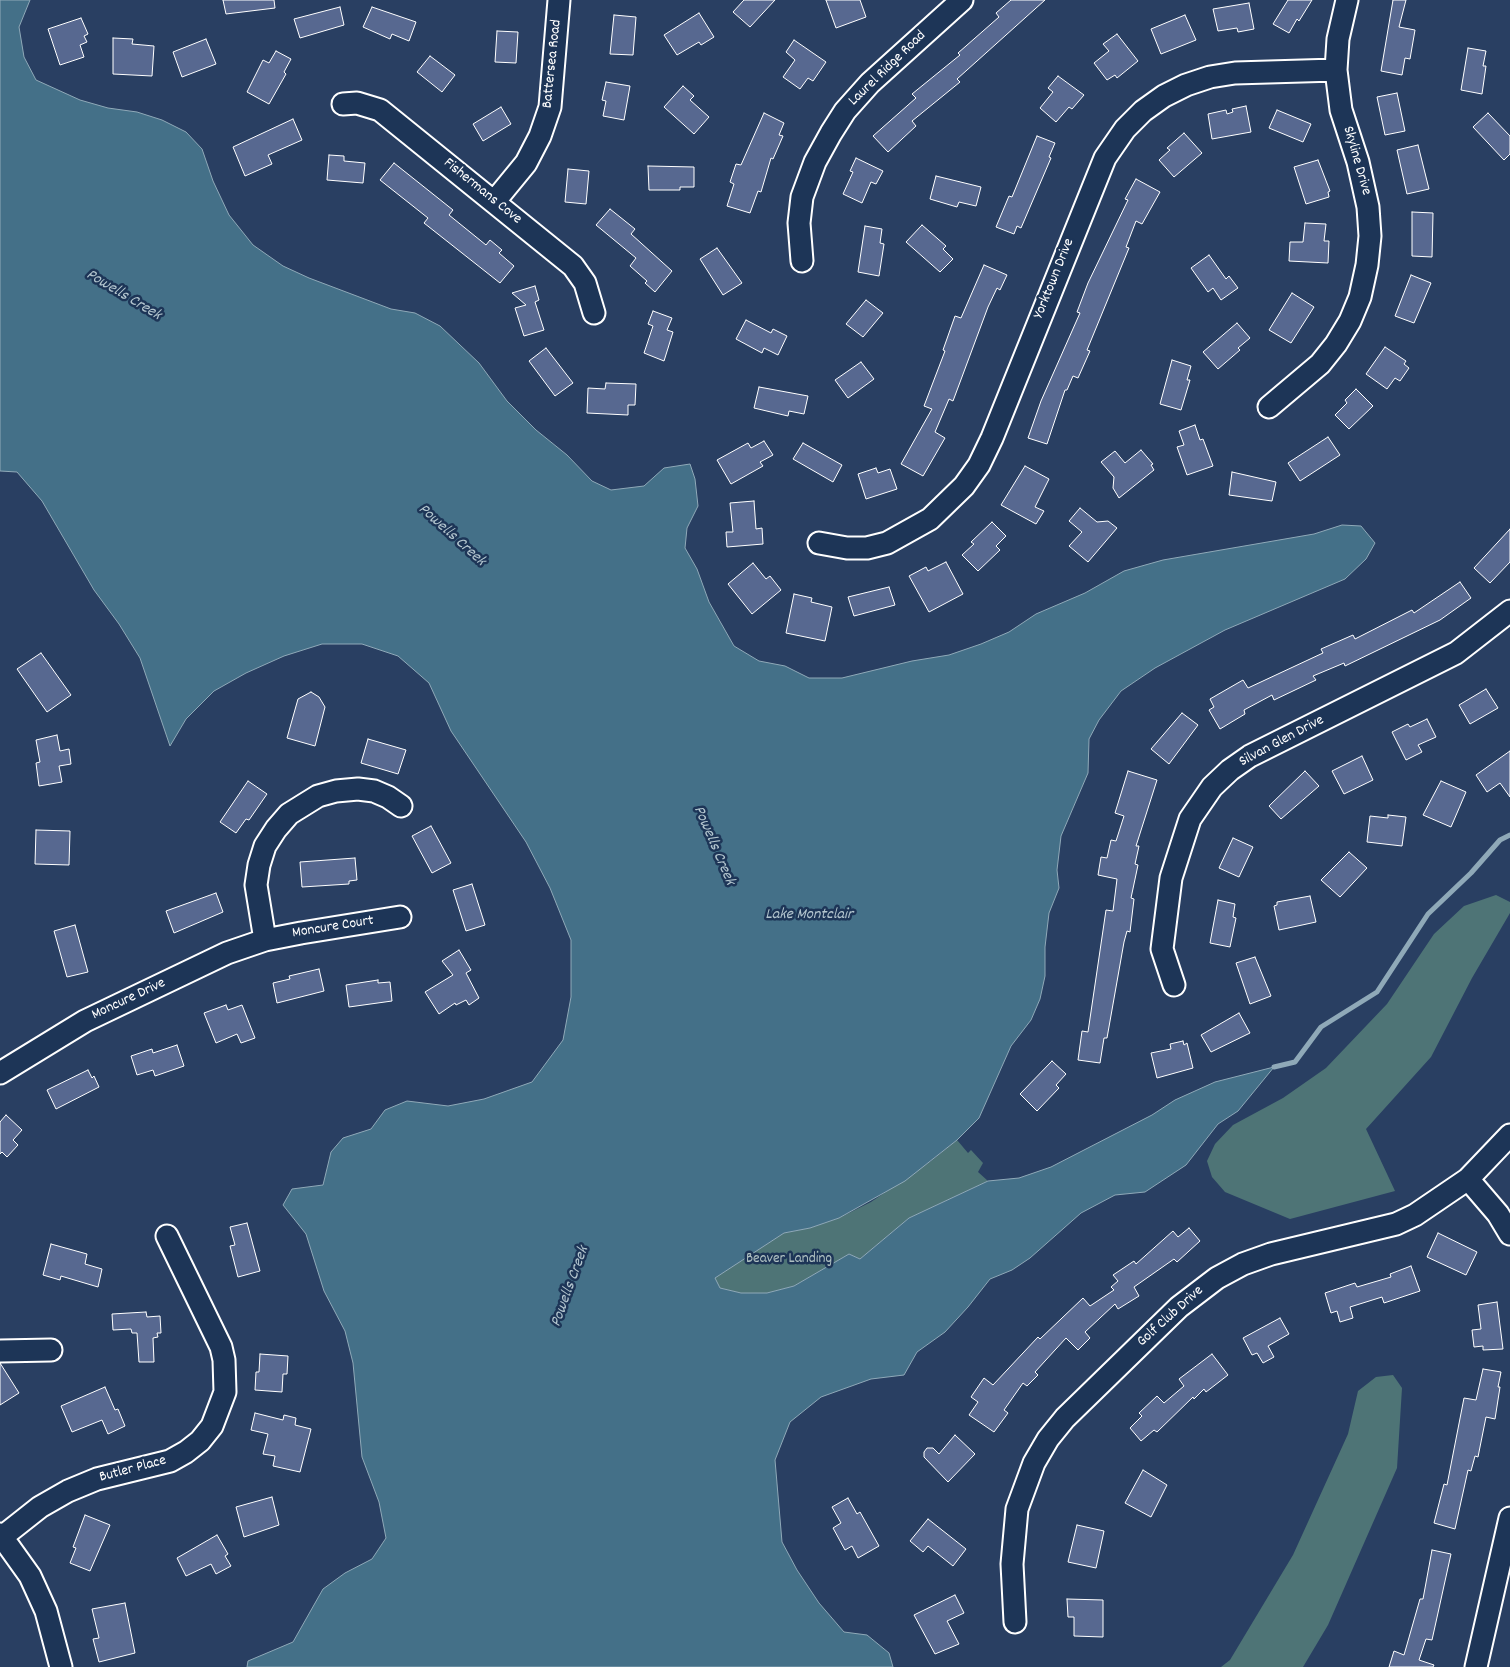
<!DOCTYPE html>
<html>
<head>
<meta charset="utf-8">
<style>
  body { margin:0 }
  canvas { display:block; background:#293f62 }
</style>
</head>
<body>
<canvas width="1510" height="1667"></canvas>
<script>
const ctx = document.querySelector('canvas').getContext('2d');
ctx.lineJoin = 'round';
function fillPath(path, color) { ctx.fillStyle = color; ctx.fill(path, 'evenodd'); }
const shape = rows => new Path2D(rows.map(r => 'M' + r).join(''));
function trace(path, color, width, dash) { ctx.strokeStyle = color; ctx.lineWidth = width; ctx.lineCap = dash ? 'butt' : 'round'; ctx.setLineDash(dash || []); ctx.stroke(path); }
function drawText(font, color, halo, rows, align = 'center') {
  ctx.font = font + ' Dekko,sans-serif'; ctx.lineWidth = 5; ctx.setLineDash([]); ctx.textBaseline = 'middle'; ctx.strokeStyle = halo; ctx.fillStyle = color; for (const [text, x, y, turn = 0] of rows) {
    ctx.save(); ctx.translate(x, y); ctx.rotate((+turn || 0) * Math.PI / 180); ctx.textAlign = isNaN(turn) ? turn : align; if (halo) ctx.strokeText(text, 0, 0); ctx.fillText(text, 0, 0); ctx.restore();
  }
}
const green = shape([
  [1496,895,1510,902,1510,913,1472,978,1431,1057,1366,1129,1395,1191,1290,1219,1225,1192,1212,1177,1207,1161,1215,1144,1233,1125,1283,1098,1326,1068,1387,1004,1434,934,1464,906],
  [957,1140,968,1153,971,1150,983,1163,978,1172,988,1181,909,1218,860,1259,849,1254,794,1286,767,1293,741,1293,720,1288,714,1278,784,1233,810,1228,839,1218,871,1202,931,1161],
  [1393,1375,1402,1388,1397,1468,1328,1625,1303,1667,1221,1667,1230,1660,1293,1555,1348,1434,1358,1391,1376,1377]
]);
const water = shape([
  [0,0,30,0,19,27,24,57,36,80,80,100,108,108,137,112,162,120,186,132,202,149,213,181,229,215,253,245,283,266,309,278,391,309,415,313,440,326,479,363,507,401,536,430,567,455,592,481,611,490,644,486,664,468,690,464,695,479,698,506,687,528,685,548,697,569,709,602,734,646,759,661,785,666,809,678,842,678,912,661,949,655,981,644,1009,632,1036,614,1085,593,1124,571,1163,560,1314,534,1342,525,1361,526,1375,543,1366,559,1345,579,1225,630,1155,668,1121,691,1099,720,1089,739,1088,773,1061,836,1057,870,1059,888,1049,913,1045,947,1045,976,1040,999,1031,1020,1011,1046,979,1118,957,1140,905,1181,839,1218,810,1228,784,1233,715,1278,720,1288,741,1293,767,1293,794,1286,849,1254,860,1259,909,1218,988,1181,1019,1178,1051,1167,1152,1115,1175,1100,1215,1082,1274,1067,1238,1111,1218,1124,1186,1165,1145,1192,1115,1195,1081,1213,1030,1258,1012,1270,990,1279,968,1307,945,1332,917,1352,904,1375,871,1379,821,1397,790,1422,775,1460,782,1542,797,1570,819,1603,844,1632,867,1635,889,1653,893,1667,247,1667,248,1661,293,1642,323,1589,345,1573,372,1559,386,1538,379,1502,362,1457,353,1363,345,1331,324,1291,306,1234,283,1205,292,1189,323,1185,331,1152,343,1138,371,1129,385,1110,407,1101,448,1106,484,1099,532,1082,563,1040,571,997,571,940,550,888,526,842,451,731,429,683,398,656,362,644,322,644,284,656,246,673,214,691,186,719,170,746,140,658,119,624,94,590,42,501,17,472,0,471,0,0]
]);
const stream = shape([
  [1274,1067,1295,1062,1321,1027,1377,992,1428,914,1471,873,1500,840,1510,835]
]);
const building = shape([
  [223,0,274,0,275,8,226,14,223,0],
  [744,0,775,0,750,27,733,12,744,0],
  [826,0,860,0,866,17,836,28,826,0],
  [1011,0,1045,0,957,79,960,82,912,121,916,126,888,152,873,136,916,98,912,94,960,55,958,53,999,17,996,13,1011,0],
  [1288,0,1312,0,1299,21,1297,19,1289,33,1273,24,1288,0],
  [1393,0,1406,0,1399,27,1415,30,1410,59,1405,58,1402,75,1381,71,1393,0],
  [1249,3,1254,29,1238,32,1237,28,1218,31,1213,9,1249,3],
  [340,7,344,25,300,38,294,19,340,7],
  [372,7,416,22,409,41,392,34,390,39,363,27,372,7],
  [699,13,714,37,701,45,699,42,677,55,664,35,699,13],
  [614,15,636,17,633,55,610,54,614,15],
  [1185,15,1196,40,1161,54,1151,29,1185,15],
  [81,18,88,34,84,36,87,42,80,45,84,57,60,65,48,29,81,18],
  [497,31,518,32,516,63,495,62,497,31],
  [1117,34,1138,61,1117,78,1115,75,1107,80,1094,63,1109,51,1103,44,1117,34],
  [113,38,133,39,132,44,154,46,152,76,113,74,113,38],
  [206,39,216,64,182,77,173,52,206,39],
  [794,40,826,62,813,81,808,78,800,89,783,77,795,60,786,52,794,40],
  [1468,48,1486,51,1483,66,1486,66,1482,94,1461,90,1468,48],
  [276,51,291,59,284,72,286,74,269,104,247,92,263,60,269,63,276,51],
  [430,56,455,75,442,92,417,72,430,56],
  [1058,76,1084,95,1072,109,1069,107,1056,122,1040,108,1053,92,1048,88,1058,76],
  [606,82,630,86,624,120,603,116,606,101,602,100,606,82],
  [683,86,694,96,690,100,709,117,694,134,664,107,683,86],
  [1397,93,1405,131,1385,135,1377,97,1397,93],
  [1246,106,1251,132,1212,139,1208,114,1226,110,1227,114,1233,112,1232,109,1246,106],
  [501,107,511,124,483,141,473,124,501,107],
  [1277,110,1311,124,1303,142,1269,128,1277,110],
  [764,113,784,123,779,135,783,136,773,159,771,158,761,192,758,191,750,213,727,206,734,184,730,182,736,164,741,165,764,113],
  [1488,113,1510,136,1510,154,1504,160,1473,127,1488,113],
  [293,119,302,140,268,155,272,164,245,176,233,147,293,119],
  [1184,133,1202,153,1174,177,1159,160,1170,150,1167,148,1184,133],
  [1037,136,1055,143,1049,157,1051,158,1021,228,1017,226,1014,234,996,227,1009,196,1012,197,1037,136],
  [1418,145,1429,189,1407,194,1397,150,1418,145],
  [329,155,344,156,344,161,365,163,363,183,327,180,329,155],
  [856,158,883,171,876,184,871,182,862,203,843,194,853,172,850,171,856,158],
  [1318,160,1330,191,1328,192,1329,197,1306,204,1294,167,1318,160],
  [394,163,453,210,449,215,486,245,490,240,502,250,499,253,514,266,500,283,424,223,428,218,380,180,394,163],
  [648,166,694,167,694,187,680,187,680,190,649,190,648,166],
  [568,169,589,171,586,204,565,202,568,169],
  [936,176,981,187,976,206,959,202,957,207,930,199,936,176],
  [1136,179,1160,192,1142,224,1136,221,1126,247,1129,248,1087,350,1090,351,1078,378,1073,376,1067,390,1065,390,1047,444,1028,438,1041,401,1080,313,1077,312,1088,283,1128,200,1125,199,1136,179],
  [610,209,635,229,631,234,672,271,655,292,645,283,647,281,630,266,636,258,596,225,610,209],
  [1412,212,1433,213,1432,257,1412,256,1412,212],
  [1305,223,1326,224,1324,241,1329,241,1328,263,1289,261,1290,242,1303,242,1305,223],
  [922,225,946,246,943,249,953,259,940,272,906,242,922,225],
  [865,226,882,229,880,243,884,244,879,276,858,272,865,226],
  [717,248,742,283,723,295,700,259,717,248],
  [1209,255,1226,279,1229,276,1238,288,1221,300,1213,288,1208,292,1191,268,1209,255],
  [984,265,1007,275,1000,290,997,288,988,307,953,401,949,399,935,432,945,438,923,476,901,464,932,409,924,406,945,351,943,350,955,316,961,318,984,265],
  [1411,275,1431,283,1414,323,1395,316,1411,275],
  [535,286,539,300,535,302,544,330,524,336,515,308,526,305,512,293,535,286],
  [1292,293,1314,307,1291,343,1269,330,1292,293],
  [866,300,883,313,863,337,846,324,866,300],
  [653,311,672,318,667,330,673,332,664,361,644,353,653,326,648,324,653,311],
  [746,320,771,333,773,329,787,336,778,355,764,348,762,353,736,339,746,320],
  [1237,323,1250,338,1238,348,1240,350,1218,369,1203,352,1237,323],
  [1385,347,1406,361,1404,364,1409,368,1400,381,1395,378,1387,389,1366,374,1385,347],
  [546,348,573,383,555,396,529,361,546,348],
  [1172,360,1191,366,1187,380,1190,380,1181,410,1160,404,1172,360],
  [861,362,874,379,848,398,835,380,861,362],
  [606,383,636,384,635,405,628,405,628,415,587,413,588,388,605,389,606,383],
  [759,387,808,396,804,414,789,411,788,416,754,408,759,387],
  [1356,389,1373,406,1349,429,1335,415,1347,403,1345,400,1356,389],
  [1195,425,1200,440,1203,439,1213,466,1187,475,1177,447,1184,445,1179,431,1195,425],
  [1328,437,1340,455,1300,481,1288,463,1328,437],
  [764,441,773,455,760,462,763,466,731,484,717,460,748,443,751,448,764,441],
  [803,443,842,465,833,482,793,459,803,443],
  [1141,450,1153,464,1151,465,1154,470,1119,498,1113,488,1114,477,1101,462,1115,451,1125,463,1141,450],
  [1025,466,1049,479,1035,507,1044,511,1036,524,1001,505,1025,466],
  [876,468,878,473,890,469,897,489,866,499,858,474,876,468],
  [1232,472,1276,482,1272,501,1229,495,1232,472],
  [754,501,756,529,762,528,763,544,727,547,726,532,733,532,730,503,754,501],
  [1080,508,1097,522,1108,521,1117,528,1088,562,1069,546,1082,532,1069,521,1080,508],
  [992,522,1006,536,996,546,1000,550,978,571,962,555,974,544,971,542,992,522],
  [1510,529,1510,562,1490,583,1474,568,1510,529],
  [946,562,963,594,929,612,909,576,926,567,928,571,946,562],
  [753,563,766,579,770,576,781,590,752,614,728,584,753,563],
  [1460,582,1471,598,1440,620,1345,666,1344,663,1313,676,1316,680,1274,700,1272,695,1244,710,1245,714,1220,729,1209,710,1214,707,1210,699,1243,680,1248,688,1323,653,1321,649,1353,635,1355,639,1412,610,1414,613,1460,582],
  [889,587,895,605,854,616,848,597,889,587],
  [794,594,812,598,811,602,832,607,825,641,786,633,794,594],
  [41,653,71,695,47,712,17,669,41,653],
  [1486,689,1498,708,1470,724,1459,705,1486,689],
  [311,692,319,697,325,707,315,746,287,738,298,699,311,692],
  [1182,713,1198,725,1169,764,1151,749,1182,713],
  [1427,719,1436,737,1418,745,1422,752,1406,760,1392,732,1408,724,1410,727,1427,719],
  [57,735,60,751,69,749,71,764,59,766,62,782,39,786,36,763,40,762,36,740,57,735],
  [368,739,406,750,398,774,361,763,368,739],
  [1510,751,1510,797,1500,783,1487,792,1476,775,1510,751],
  [1362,756,1373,780,1344,794,1332,771,1362,756],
  [1128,771,1157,780,1136,846,1139,846,1135,864,1138,865,1131,898,1134,899,1130,932,1127,931,1124,942,1107,1038,1104,1038,1100,1063,1078,1060,1082,1031,1088,1032,1106,910,1113,911,1117,879,1098,875,1101,857,1107,858,1111,840,1116,841,1124,816,1115,813,1128,771],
  [1305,771,1319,786,1281,819,1269,806,1305,771],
  [248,781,267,794,249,820,246,819,236,833,220,822,248,781],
  [1441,781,1466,792,1451,827,1423,815,1441,781],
  [1388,815,1406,817,1402,846,1367,842,1370,816,1388,818,1388,815],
  [431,826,451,863,432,873,412,836,431,826],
  [36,830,70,831,69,865,35,864,36,830],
  [1233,838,1253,847,1239,877,1219,868,1233,838],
  [1349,852,1367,868,1340,897,1321,880,1349,852],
  [355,858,357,880,349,881,349,884,302,887,300,862,355,858],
  [472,884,485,925,466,931,453,890,472,884],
  [216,893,223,912,174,933,166,911,216,893],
  [1310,896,1316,922,1279,930,1274,906,1277,905,1277,902,1310,896],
  [1218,900,1235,904,1233,917,1236,918,1230,947,1210,943,1218,900],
  [75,925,88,972,67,977,54,931,75,925],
  [459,950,471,970,466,973,479,998,469,1005,466,1000,456,1005,455,1003,439,1014,425,992,453,975,442,961,459,950],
  [1255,957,1271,996,1250,1004,1236,963,1255,957],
  [319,969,324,991,277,1003,273,983,290,979,289,976,319,969],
  [378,980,378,983,390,982,392,1001,349,1007,346,985,378,980],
  [226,1005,228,1010,242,1005,255,1038,241,1043,237,1034,216,1043,204,1013,226,1005],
  [1239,1013,1250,1033,1211,1052,1201,1035,1239,1013],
  [1183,1041,1184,1045,1187,1043,1193,1068,1157,1078,1151,1053,1171,1049,1170,1044,1183,1041],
  [177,1045,184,1066,155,1076,153,1070,137,1075,131,1056,152,1049,153,1053,177,1045],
  [1052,1061,1066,1074,1056,1085,1059,1088,1037,1111,1020,1094,1052,1061],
  [88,1070,92,1078,94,1076,99,1087,56,1109,47,1090,88,1070],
  [6,1115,22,1130,13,1140,18,1145,7,1157,2,1152,0,1154,0,1122,6,1115],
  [247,1223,260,1271,238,1277,230,1246,235,1245,230,1227,247,1223],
  [1189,1228,1200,1241,1177,1262,1174,1259,1134,1287,1139,1296,1118,1309,1115,1304,1085,1332,1090,1338,1078,1350,1066,1338,1035,1372,1038,1375,1027,1386,1023,1383,1004,1410,1008,1413,994,1432,969,1415,978,1402,971,1397,984,1378,993,1385,1038,1337,1040,1339,1083,1298,1090,1306,1114,1290,1111,1287,1118,1281,1113,1275,1134,1261,1136,1264,1173,1231,1178,1237,1189,1228],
  [1438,1233,1477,1252,1466,1275,1427,1257,1438,1233],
  [51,1244,87,1254,85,1264,102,1269,98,1287,61,1276,60,1280,43,1275,51,1244],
  [1411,1266,1420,1291,1384,1303,1382,1297,1350,1307,1353,1318,1340,1322,1337,1311,1331,1313,1325,1293,1355,1283,1357,1287,1391,1277,1390,1274,1411,1266],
  [1497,1302,1503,1349,1483,1350,1483,1346,1474,1347,1472,1330,1481,1329,1478,1305,1497,1302],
  [146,1312,147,1317,160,1316,161,1333,157,1333,158,1337,153,1338,154,1362,139,1362,137,1333,132,1333,131,1329,113,1330,112,1314,146,1312],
  [1280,1318,1289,1334,1268,1346,1274,1357,1263,1363,1257,1353,1252,1355,1243,1338,1280,1318],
  [260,1354,288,1356,287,1374,283,1374,282,1392,255,1390,256,1372,259,1372,260,1354],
  [1212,1354,1228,1375,1206,1392,1204,1389,1194,1399,1193,1397,1157,1432,1154,1430,1141,1441,1130,1428,1142,1416,1139,1413,1157,1396,1164,1403,1184,1386,1179,1379,1212,1354],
  [0,1363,19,1393,0,1405,0,1363],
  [1483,1369,1501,1372,1498,1387,1500,1387,1495,1419,1486,1417,1478,1457,1475,1456,1471,1471,1468,1470,1455,1529,1434,1523,1444,1484,1447,1485,1464,1398,1476,1400,1483,1369],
  [105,1387,115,1410,118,1409,125,1426,108,1434,102,1420,72,1432,61,1406,105,1387],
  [255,1413,283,1420,284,1415,296,1418,295,1425,311,1429,300,1472,273,1466,275,1456,263,1454,268,1434,251,1430,255,1413],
  [955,1435,975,1454,948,1482,924,1457,924,1452,927,1448,933,1448,939,1454,955,1435],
  [1143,1470,1167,1485,1151,1517,1125,1503,1143,1470],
  [272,1497,279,1525,244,1537,236,1507,272,1497],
  [848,1498,857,1514,860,1512,879,1546,858,1558,852,1546,845,1550,833,1528,841,1523,832,1507,848,1498],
  [85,1515,110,1525,90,1571,70,1563,76,1548,73,1547,85,1515],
  [928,1519,966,1549,953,1566,928,1546,923,1552,910,1541,928,1519],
  [1077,1525,1104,1531,1096,1568,1068,1562,1077,1525],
  [217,1535,228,1554,225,1556,231,1566,216,1574,211,1564,186,1576,177,1558,217,1535],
  [1432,1550,1451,1554,1432,1640,1426,1639,1419,1660,1434,1665,1433,1667,1389,1667,1394,1651,1404,1655,1420,1599,1423,1599,1432,1550],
  [955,1595,964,1613,947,1621,959,1644,935,1654,914,1615,955,1595],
  [1067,1599,1103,1600,1103,1637,1074,1636,1074,1617,1068,1617,1067,1599],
  [125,1603,135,1653,99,1662,93,1639,99,1638,92,1609,125,1603]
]);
const minor = shape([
  [343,104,357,103,380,110,573,266,585,283,594,313],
  [494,202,526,163,540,136,550,107,559,0],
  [802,261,799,223,802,197,815,162,831,133,845,111,870,83,962,0],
  [1269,407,1320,364,1336,344,1350,321,1360,297,1367,265,1370,236,1368,207,1358,162,1341,110,1336,70,1338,39,1347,0],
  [819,543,847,548,867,548,887,543,930,519,964,486,979,465,992,438,1105,158,1125,129,1143,111,1164,96,1186,85,1210,77,1235,73,1336,70],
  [265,940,256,885,259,865,265,846,276,829,289,814,318,796,336,791,358,789,374,791,388,797,401,806],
  [1174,985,1162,949,1171,878,1190,819,1212,787,1230,770,1250,756,1456,653,1510,611],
  [0,1073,85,1021,227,953,265,940,301,933,400,917],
  [1468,1179,1498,1214,1510,1234],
  [0,1351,51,1350],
  [0,1534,30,1576,46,1611,61,1667],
  [2,1537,40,1507,68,1491,97,1479,170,1461,186,1452,200,1441,212,1426,225,1392,224,1360,221,1347,167,1236],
  [1015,1622,1012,1564,1017,1509,1034,1463,1048,1439,1065,1418,1179,1307,1217,1278,1243,1264,1271,1254,1396,1224,1415,1215,1468,1179,1510,1135],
  [1476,1667,1510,1518]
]);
const streetNames = [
  ["Battersea Road",553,64,-84],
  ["Laurel Ridge Road",888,69,-44],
  ["Skyline Drive",1356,161,74],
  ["Fishermans Cove",482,192,39],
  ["Yorktown Drive",1055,279,-68],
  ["Silvan Glen Drive",1282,742,-28],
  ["Moncure Court",333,928,-9],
  ["Moncure Drive",129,1000,-25],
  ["Golf Club Drive",1171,1317,-42],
  ["Butler Place",133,1470,-15]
];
const parkNames = [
  ["Beaver Landing",789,1260]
];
const waterNames = [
  ["Powells Creek",123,296,31],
  ["Powells Creek",451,536,42],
  ["Powells Creek",713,846,67],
  ["Lake Montclair",809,916],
  ["Powells Creek",571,1287,-70]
];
fillPath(green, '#4e7476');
fillPath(water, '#447088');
trace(water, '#8fa9b8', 1);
trace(stream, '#8fa9b8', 5);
fillPath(building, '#576890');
trace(building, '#fff', 1);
trace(minor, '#fff', 25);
trace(minor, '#1d3557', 21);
drawText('15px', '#fff', '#1d3557', streetNames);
drawText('15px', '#afc0c1', '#1d3557', parkNames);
drawText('italic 16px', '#b4c6cf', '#1d3557', waterNames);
</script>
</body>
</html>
